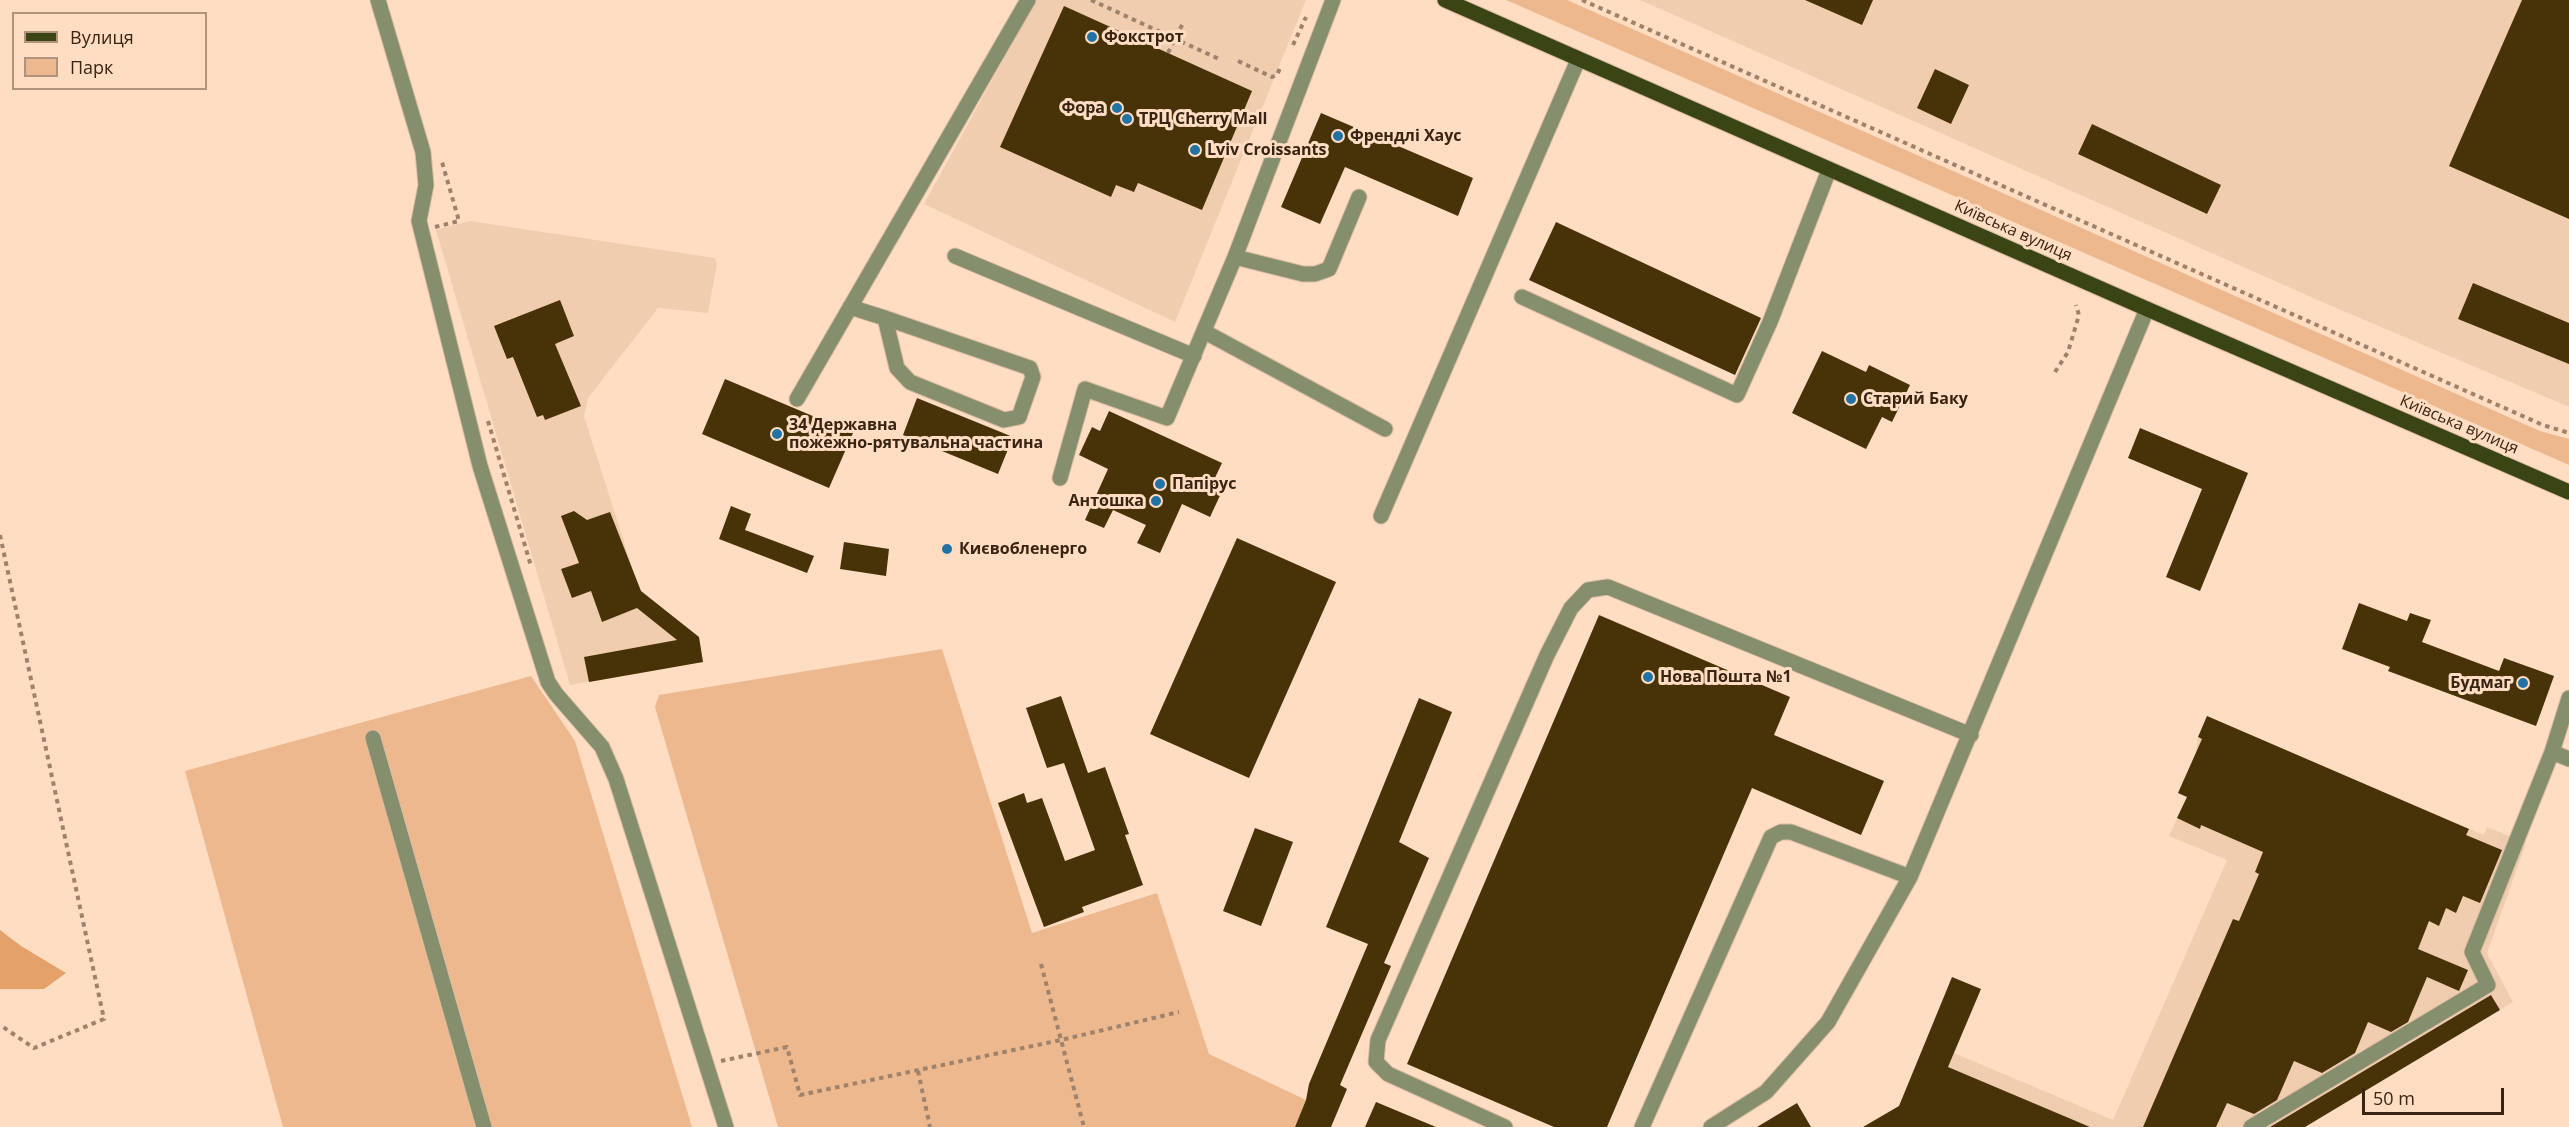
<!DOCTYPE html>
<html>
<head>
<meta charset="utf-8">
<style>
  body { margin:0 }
  #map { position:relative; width:2569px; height:1127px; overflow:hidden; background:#ffddc3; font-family:"Open Sans",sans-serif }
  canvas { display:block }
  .legend { position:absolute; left:12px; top:12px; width:195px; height:78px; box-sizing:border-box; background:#ffddc3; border:2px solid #b0937c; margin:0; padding:8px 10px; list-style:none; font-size:18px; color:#392412 }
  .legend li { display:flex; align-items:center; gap:12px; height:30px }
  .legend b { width:30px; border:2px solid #b0937c }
  .scale { position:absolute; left:2362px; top:1088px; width:142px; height:27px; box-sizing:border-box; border:3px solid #392412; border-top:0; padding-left:8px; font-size:18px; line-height:21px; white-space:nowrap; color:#392412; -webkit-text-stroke:4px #ffddc3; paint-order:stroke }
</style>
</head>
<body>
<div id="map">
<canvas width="2569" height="1127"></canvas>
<ul class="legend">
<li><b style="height:8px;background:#3b4514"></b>Вулиця</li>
<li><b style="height:16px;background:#edb88d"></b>Парк</li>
</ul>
<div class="scale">50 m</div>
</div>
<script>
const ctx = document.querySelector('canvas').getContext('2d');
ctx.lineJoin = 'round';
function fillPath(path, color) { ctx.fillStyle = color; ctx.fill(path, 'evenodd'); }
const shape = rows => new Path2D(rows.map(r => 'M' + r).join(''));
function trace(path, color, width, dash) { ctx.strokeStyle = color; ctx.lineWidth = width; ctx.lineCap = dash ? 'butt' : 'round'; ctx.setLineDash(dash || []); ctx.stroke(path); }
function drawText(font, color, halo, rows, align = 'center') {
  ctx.font = font + ' "Open Sans",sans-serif'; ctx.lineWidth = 6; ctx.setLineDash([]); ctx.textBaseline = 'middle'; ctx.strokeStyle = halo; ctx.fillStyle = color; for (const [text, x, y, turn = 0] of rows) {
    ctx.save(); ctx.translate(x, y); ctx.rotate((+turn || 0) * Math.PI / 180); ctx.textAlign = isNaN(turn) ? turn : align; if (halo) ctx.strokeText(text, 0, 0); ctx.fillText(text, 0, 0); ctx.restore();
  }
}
const built = shape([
  [1036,0,1306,0,1175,322,924,204],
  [1640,0,2569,0,2569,407,2320,301],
  [470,221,715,258,717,264,708,313,658,308,588,398,584,416,640,592,699,637,703,662,570,685,436,230],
  [2207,716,2484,835,2487,827,2526,843,2487,953,2513,1002,2305,1127,1923,1127,1954,1053,2113,1120,2227,860,2169,836,2187,797,2178,793,2196,753,2198,737]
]);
const green = shape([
  [1506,0,1567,0,2540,431,2569,439,2569,465],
  [942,649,1032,933,1157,893,1209,1054,1306,1100,1295,1127,778,1127,655,707,659,695],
  [531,676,575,741,692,1127,283,1127,185,771]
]);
const forest = shape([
  [0,930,21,946,66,973,44,989,0,989]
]);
const building = shape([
  [1805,0,1873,0,1862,25],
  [2522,0,2569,0,2569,219,2449,166],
  [1064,6,1252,91,1202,210,1138,183,1134,192,1116,185,1111,197,1000,147],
  [1935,69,1969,85,1951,124,1917,108],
  [1321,113,1473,178,1458,216,1345,167,1320,224,1281,207],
  [2092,124,2221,185,2207,214,2078,154],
  [1556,222,1761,318,1735,375,1529,280],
  [2473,283,2569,323,2569,364,2458,319],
  [560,300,574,336,555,344,581,406,545,420,543,415,537,417,513,357,507,359,494,326],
  [1822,351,1866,372,1869,365,1910,385,1892,422,1882,417,1866,449,1792,413],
  [725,379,853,433,829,488,702,434],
  [917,398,1013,437,998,474,903,435],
  [1109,411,1222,463,1213,482,1224,487,1210,517,1182,504,1160,553,1137,543,1146,525,1113,510,1104,528,1085,520,1108,469,1079,455,1092,427,1100,431],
  [2140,428,2248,473,2200,591,2166,577,2202,489,2128,458],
  [731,506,751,514,745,530,814,556,807,573,719,539],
  [574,511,587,520,610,512,641,591,699,637,703,662,589,682,584,657,677,640,637,608,602,622,591,591,572,598,561,569,579,563,561,516],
  [1237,538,1336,582,1249,778,1150,734],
  [844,542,889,549,886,576,840,569],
  [2359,603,2407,621,2410,613,2431,620,2422,642,2499,671,2504,658,2554,676,2536,726,2388,671,2390,667,2342,649],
  [1599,615,1790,697,1774,735,1884,781,1861,835,1752,788,1607,1127,1554,1127,1407,1064],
  [1061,696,1088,773,1105,767,1129,834,1125,835,1143,885,1082,907,1084,912,1044,927,998,803,1024,793,1027,803,1042,798,1065,861,1095,850,1064,763,1047,768,1026,708],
  [1419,698,1452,712,1399,842,1429,858,1384,963,1391,966,1340,1085,1347,1089,1331,1127,1295,1127,1306,1100,1309,1084,1368,944,1326,927],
  [2207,716,2469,829,2466,835,2502,850,2480,903,2463,896,2456,913,2446,908,2439,926,2429,921,2418,949,2468,970,2459,991,2427,977,2408,1022,2391,1032,2368,1022,2355,1053,2322,1073,2294,1061,2277,1100,2254,1114,2227,1103,2216,1127,2143,1127,2233,919,2239,921,2259,874,2255,872,2263,852,2201,825,2200,829,2177,818,2187,797,2178,793,2202,739,2198,737],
  [1255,828,1293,842,1261,926,1223,911],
  [1952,977,1981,989,1948,1067,2090,1127,1863,1127,1899,1106],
  [2491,995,2500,1010,2305,1127,2270,1127],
  [1376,1102,1436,1127,1365,1127],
  [1797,1103,1811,1127,1757,1127]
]);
const path = shape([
  [1091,0,1219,59],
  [1582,0,2543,425,2569,433],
  [1293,45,1306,17],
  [1168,53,1183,23],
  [1238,61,1272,77,1277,75,1281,66],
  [435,227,459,221,442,162],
  [2055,372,2068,352,2079,315,2076,305],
  [488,421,531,566],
  [0,535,104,1019,34,1048,0,1025],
  [1041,964,1084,1127],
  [721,1061,787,1047,800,1095,1061,1040,1179,1012],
  [918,1071,930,1127]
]);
const minor = shape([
  [378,0,423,152,426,185,419,221,480,466,548,682,556,694,602,747,616,779,726,1127],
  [955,256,1194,356],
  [1235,257,1303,274,1315,274,1329,269,1359,197],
  [1522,297,1737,395,1770,322,1829,170],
  [850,307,885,318,1030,368,1033,377,1019,417,1004,420,910,382,897,368,885,318],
  [1205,332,1385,429],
  [797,399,1028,0],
  [1060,478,1085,389,1167,418,1235,257,1333,0],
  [1381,516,1578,60],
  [373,738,484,1127],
  [2552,752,2569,759],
  [1505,1127,1388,1074,1376,1062,1378,1040,1547,655,1571,608,1588,590,1608,587,1971,735],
  [1642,1127,1771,837,1781,832,1791,832,1910,877],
  [1711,1127,1766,1092,1828,1022,1910,877,2147,309],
  [2251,1127,2488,985,2472,952,2552,752,2569,698]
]);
const major = shape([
  [1445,0,2147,309,2569,492]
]);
const markers = [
  [1092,37,6,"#2073a4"],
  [1117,108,6,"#2073a4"],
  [1127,119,6,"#2073a4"],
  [1338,136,6,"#2073a4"],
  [1195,150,6,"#2073a4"],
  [1851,399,6,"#2073a4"],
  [777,434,6,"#2073a4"],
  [1160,484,6,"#2073a4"],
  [1156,501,6,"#2073a4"],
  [947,549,6,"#2073a4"],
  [1648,677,6,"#2073a4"],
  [2523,683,6,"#2073a4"]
];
const poiNames = [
  ["Фокстрот",1104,37],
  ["Фора",1105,108,"right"],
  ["ТРЦ Cherry Mall",1139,119],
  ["Френдлі Хаус",1350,136],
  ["Lviv Croissants",1207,150],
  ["Старий Баку",1863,399],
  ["34 Державна",789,425],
  ["пожежно-рятувальна частина",789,443],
  ["Папірус",1172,484],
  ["Антошка",1144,501,"right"],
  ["Києвобленерго",959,549],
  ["Нова Пошта №1",1660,677],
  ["Будмаг",2511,683,"right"]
];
const streetNames = [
  ["Київська вулиця",2013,231,24],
  ["Київська вулиця",2459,425,23]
];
fillPath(built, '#f1cdb0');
fillPath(green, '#edb88d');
fillPath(forest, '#e4a16a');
fillPath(building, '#483207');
trace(minor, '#dbbca3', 17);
trace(major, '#dbbca3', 17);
trace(path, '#9e826c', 4, [4.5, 4.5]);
trace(minor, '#858e6d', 15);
trace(major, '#3b4514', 15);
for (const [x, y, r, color] of markers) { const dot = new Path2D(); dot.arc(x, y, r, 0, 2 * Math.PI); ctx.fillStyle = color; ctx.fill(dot); trace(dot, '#ffddc3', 2); }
drawText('bold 16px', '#392412', '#ffddc3', poiNames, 'left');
drawText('16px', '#392412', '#ffddc3', streetNames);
</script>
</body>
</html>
